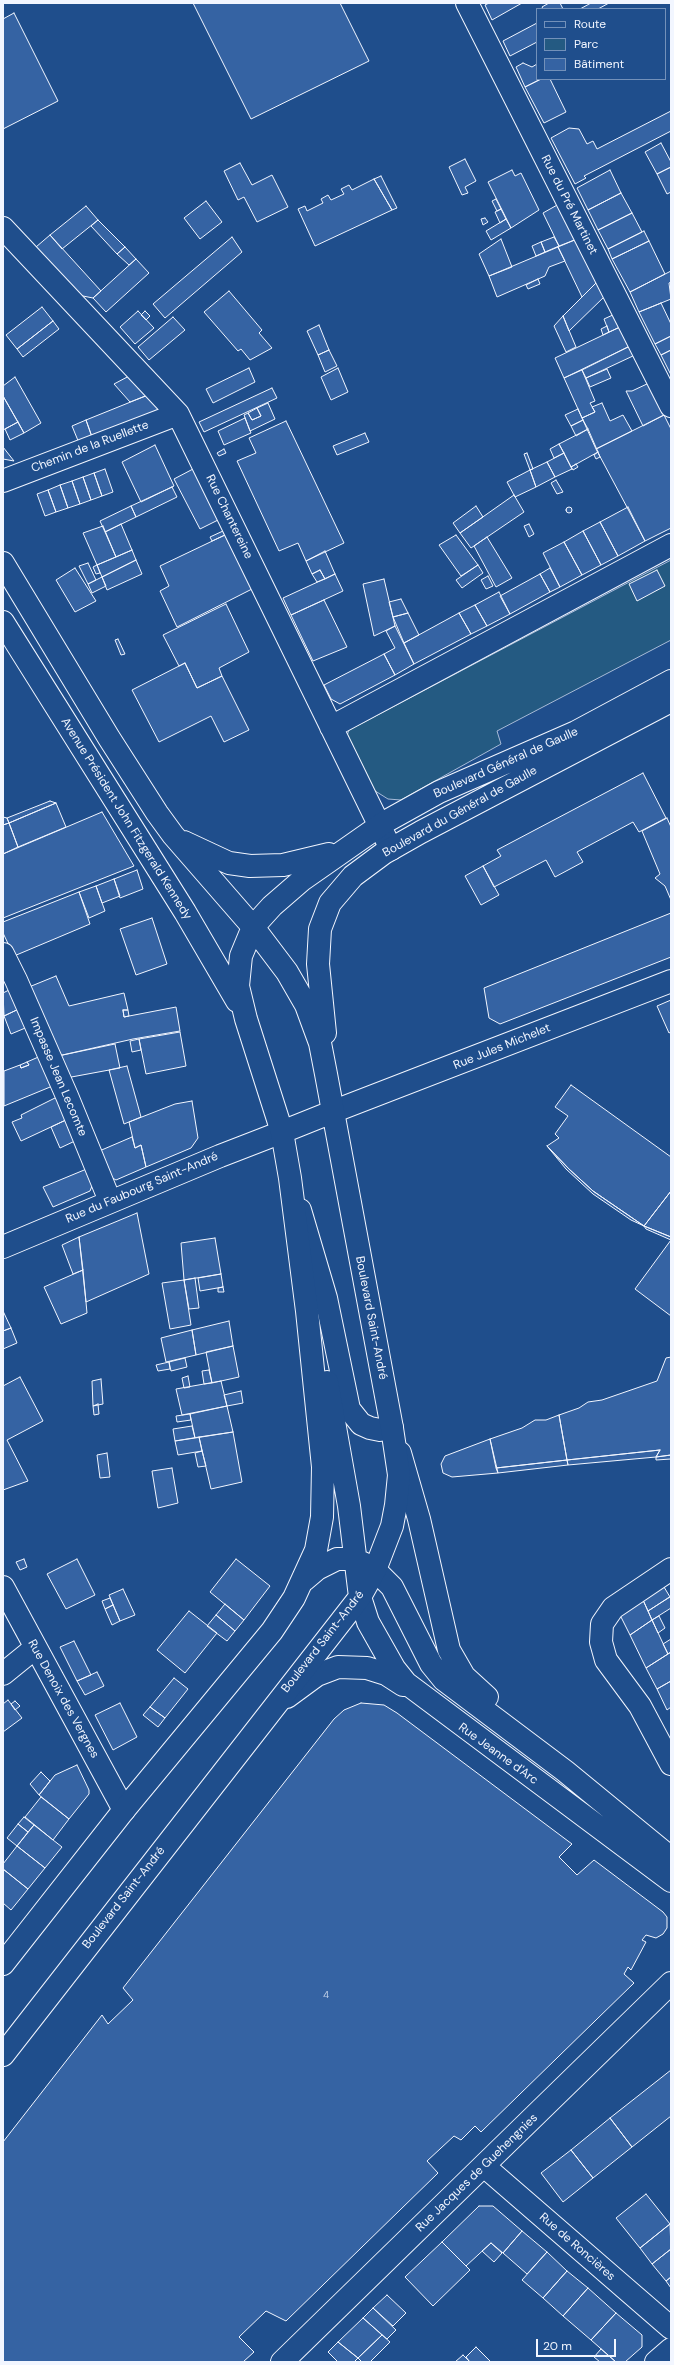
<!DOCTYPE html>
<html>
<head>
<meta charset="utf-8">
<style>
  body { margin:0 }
  #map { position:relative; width:674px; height:2365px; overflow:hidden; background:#1f4e8c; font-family:"DM Sans",sans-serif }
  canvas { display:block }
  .frame { position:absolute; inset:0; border:4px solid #f2f6ff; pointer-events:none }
  .legend { position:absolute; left:536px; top:8px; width:130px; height:72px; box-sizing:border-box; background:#1f4e8c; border:1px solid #7391ba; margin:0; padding:5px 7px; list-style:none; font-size:12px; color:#f2f6ff }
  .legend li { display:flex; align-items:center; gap:8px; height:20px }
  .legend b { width:20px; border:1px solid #7391ba }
  .scale { position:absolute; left:536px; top:2339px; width:80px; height:18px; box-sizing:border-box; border:2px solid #f2f6ff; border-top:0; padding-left:5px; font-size:12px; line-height:14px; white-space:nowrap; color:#f2f6ff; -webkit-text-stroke:3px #1f4e8c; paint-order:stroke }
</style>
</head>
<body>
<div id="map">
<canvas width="674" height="2365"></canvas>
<div class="frame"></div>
<ul class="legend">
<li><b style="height:5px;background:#1f4e8c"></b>Route</li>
<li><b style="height:11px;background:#245a82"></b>Parc</li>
<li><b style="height:11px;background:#3563a3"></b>Bâtiment</li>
</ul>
<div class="scale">20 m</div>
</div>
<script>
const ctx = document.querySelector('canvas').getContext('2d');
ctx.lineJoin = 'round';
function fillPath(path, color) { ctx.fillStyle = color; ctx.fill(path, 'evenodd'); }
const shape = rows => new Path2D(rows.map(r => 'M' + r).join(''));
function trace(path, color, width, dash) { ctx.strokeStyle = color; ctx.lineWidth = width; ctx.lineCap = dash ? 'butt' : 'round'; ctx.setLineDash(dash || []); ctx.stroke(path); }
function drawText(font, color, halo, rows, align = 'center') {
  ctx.font = font + ' "DM Sans",sans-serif'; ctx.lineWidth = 3; ctx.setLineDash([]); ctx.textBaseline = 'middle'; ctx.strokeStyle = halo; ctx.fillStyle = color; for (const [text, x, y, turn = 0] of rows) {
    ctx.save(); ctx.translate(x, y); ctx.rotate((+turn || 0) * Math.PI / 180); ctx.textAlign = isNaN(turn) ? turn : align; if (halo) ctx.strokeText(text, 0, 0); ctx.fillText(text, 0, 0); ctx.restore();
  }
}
const green = shape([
  [671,560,671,640,497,731,501,744,401,800,388,799,372,789,347,736,349,730,671,560]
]);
const building = shape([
  [193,3,340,3,369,61,251,119,193,3],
  [489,3,522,3,492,20,485,5,489,3],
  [549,3,560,3,563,9,543,9,542,7,549,3],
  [591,3,609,3,598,9,580,9,591,3],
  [14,13,58,101,3,129,3,19,14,13],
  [537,23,537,42,510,56,503,41,537,23],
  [523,63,532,67,537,64,537,79,541,79,525,87,516,67,523,63],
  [541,79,550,79,566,112,544,123,525,87,541,79],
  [671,111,671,131,584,176,586,178,575,184,551,138,569,128,579,129,587,144,593,141,597,149,671,111],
  [661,143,671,162,671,167,657,174,645,152,661,143],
  [465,159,476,181,465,187,468,193,462,195,449,167,465,159],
  [240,163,252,185,272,175,288,207,257,222,244,197,238,200,224,171,240,163],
  [671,167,671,192,667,194,657,174,671,167],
  [512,170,515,176,521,173,539,210,511,228,488,182,512,170],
  [610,170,621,193,588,210,577,188,610,170],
  [381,176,397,208,392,210,374,179,381,176],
  [374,179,392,210,315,246,298,209,305,206,307,211,323,203,321,199,328,195,331,200,344,194,341,189,349,185,352,190,374,179],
  [621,193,632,213,598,230,588,210,621,193],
  [496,199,501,209,497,211,492,201,496,199],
  [206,201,222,222,200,239,184,218,206,201],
  [559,204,577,239,559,246,543,213,559,204],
  [86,206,98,220,62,249,50,235,86,206],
  [501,209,506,219,500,223,495,212,501,209],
  [632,213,642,232,608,249,598,230,632,213],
  [485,218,488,222,483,225,481,219,485,218],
  [506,219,511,228,491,240,486,231,506,219],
  [98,220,125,247,117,254,91,226,98,220],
  [644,231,649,241,612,259,608,249,644,231],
  [50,235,101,291,93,298,78,295,36,247,50,235],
  [232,237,242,252,165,318,153,304,232,237],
  [554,237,559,246,545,252,541,242,554,237],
  [501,239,512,267,489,276,479,254,501,239],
  [577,239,598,281,582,297,558,247,577,239],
  [649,241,665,274,630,292,612,259,649,241],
  [541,242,545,252,536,256,532,246,541,242],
  [125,247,136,259,129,265,117,254,125,247],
  [558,247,565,261,549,267,545,276,497,297,489,276,558,247],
  [136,259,149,273,106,312,93,298,136,259],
  [671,271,671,282,669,283,671,299,639,312,630,292,671,271],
  [538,279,540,284,528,289,526,285,538,279],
  [598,281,605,296,569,331,563,316,598,281],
  [229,291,262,330,259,333,272,348,250,360,241,349,238,351,204,312,229,291],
  [661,303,671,324,671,336,655,344,639,312,661,303],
  [42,307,53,321,17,349,6,335,42,307],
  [138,311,154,328,135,344,120,327,138,311],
  [145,311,150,316,146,320,141,315,145,311],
  [615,314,620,327,609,332,604,319,615,314],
  [563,316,576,347,566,352,554,326,563,316],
  [173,317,185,330,149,360,138,347,173,317],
  [53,321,59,329,23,357,17,349,53,321],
  [319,325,329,350,318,355,307,331,319,325],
  [607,326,609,332,603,335,601,329,607,326],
  [620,327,630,346,564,378,555,358,620,327],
  [671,336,671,350,661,355,655,344,671,336],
  [630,346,635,355,586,378,582,370,630,346],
  [329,350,337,366,325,372,318,355,329,350],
  [671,350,671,375,661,355,671,350],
  [249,368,255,382,213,403,206,389,249,368],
  [338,368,348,392,331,400,321,377,338,368],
  [607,369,611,378,590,387,586,378,607,369],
  [582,370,595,401,590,403,595,412,582,418,564,378,582,370],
  [131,375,148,395,130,402,114,384,131,375],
  [15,377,41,423,24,433,3,396,3,386,15,377],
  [649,383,664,415,643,426,626,391,632,391,649,383],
  [272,388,277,398,204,432,199,422,272,388],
  [148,395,158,406,157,412,92,437,86,420,148,395],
  [3,396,18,422,3,430,3,396],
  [268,403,275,419,250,431,244,415,248,413,252,420,261,416,257,408,268,403],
  [602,403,610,421,623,415,632,431,596,449,582,418,595,412,592,407,602,403],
  [257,408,261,416,252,420,248,413,257,408],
  [578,409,583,420,571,426,565,415,578,409],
  [664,415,671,429,671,528,645,541,596,449,664,415],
  [245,418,251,433,224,445,218,431,245,418],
  [86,420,92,437,79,443,72,426,86,420],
  [583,420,588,429,576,436,571,426,583,420],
  [286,421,344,543,306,561,298,543,279,551,237,461,256,453,249,438,286,421],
  [18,422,24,433,10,440,5,429,18,422],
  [588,429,598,452,571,467,559,444,588,429],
  [365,433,369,442,337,455,333,446,365,433],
  [559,444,564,453,554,458,550,449,559,444],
  [155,445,174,486,141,502,122,462,155,445],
  [3,447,14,461,3,459,3,447],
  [224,449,226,453,219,456,217,453,224,449],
  [598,452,600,457,596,459,594,455,598,452],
  [527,453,533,469,530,470,524,454,527,453],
  [564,453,572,469,555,477,547,462,564,453],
  [547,462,555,477,536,487,530,470,547,462],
  [576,464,578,467,573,470,571,467,576,464],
  [105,469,113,492,102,496,94,473,105,469],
  [193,469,218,520,200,529,174,479,193,469],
  [530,470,536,487,515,497,507,482,530,470],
  [94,473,102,496,91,500,83,477,94,473],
  [83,477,91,500,80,504,72,481,83,477],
  [556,480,563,492,557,494,551,483,556,480],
  [72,481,80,504,68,508,60,485,72,481],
  [60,485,68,508,56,512,48,490,60,485],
  [172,487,177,497,136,517,131,506,172,487],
  [48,490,56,512,45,516,37,494,48,490],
  [514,495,524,512,471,548,460,533,514,495],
  [131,506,136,517,105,532,100,521,131,506],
  [476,506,483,517,460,533,453,523,476,506],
  '566 510a3 3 0 1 1 6 0a3 3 0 1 1-6 0Z',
  [628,507,645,541,618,556,600,522,628,507],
  [600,522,618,556,601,565,583,531,600,522],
  [121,524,132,550,116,557,105,532,121,524],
  [529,524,534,534,529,537,524,526,529,524],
  [103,526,116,557,97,565,83,533,103,526],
  [223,531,225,535,212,541,210,537,223,531],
  [583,531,601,565,582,575,564,542,583,531],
  [225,535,252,589,177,627,160,591,169,586,160,566,225,535],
  [456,535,478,565,461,576,439,545,456,535],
  [487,537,512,578,496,587,474,546,487,537],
  [564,542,582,575,560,587,543,553,564,542],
  [132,550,136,560,102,577,97,565,132,550],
  [325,551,335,574,325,579,320,570,312,574,306,561,325,551],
  [136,560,142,574,107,590,102,577,136,560],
  [88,563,96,580,88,584,79,566,88,563],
  [97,565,100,573,96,574,93,567,97,565],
  [478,565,483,573,462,588,456,580,478,565],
  [75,568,96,601,75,612,56,580,75,568],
  [550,568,560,587,550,592,540,574,550,568],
  [320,570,325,579,317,582,312,574,320,570],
  [657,570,665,586,637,601,629,584,657,570],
  [335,574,343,591,291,615,283,598,335,574],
  [540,574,550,592,510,614,500,596,540,574],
  [488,576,493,586,486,589,481,580,488,576],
  [102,577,106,586,92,593,88,584,102,577],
  [384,579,395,626,374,636,363,584,384,579],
  [499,592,510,614,487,626,475,605,499,592],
  [401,599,408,613,393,617,389,602,401,599],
  [324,600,347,647,313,661,291,615,324,600],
  [226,604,249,652,219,668,222,676,197,688,185,663,179,666,163,635,226,604],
  [475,605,487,626,471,634,459,613,475,605],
  [408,613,419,635,404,643,393,617,408,613],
  [459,613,471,634,414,664,404,643,459,613],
  [395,626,414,664,395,675,384,654,395,648,386,631,395,626],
  [118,639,125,654,121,655,115,640,118,639],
  [384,654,395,675,340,704,331,699,324,685,384,654],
  [185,663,197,688,222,676,249,730,224,742,211,716,159,742,132,690,185,663],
  [643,773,666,818,639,832,633,822,577,852,583,862,555,877,546,860,494,887,483,866,501,856,497,850,643,773],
  [50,801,56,803,9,823,7,818,50,801],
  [56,803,66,827,18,847,9,823,56,803],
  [102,812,134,866,3,918,3,854,102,812],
  [3,817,7,818,9,823,3,825,3,817],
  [667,818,671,827,671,900,665,886,655,878,660,874,642,831,667,818],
  [9,823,18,847,3,854,3,825,9,823],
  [483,866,499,895,481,905,465,876,483,866],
  [137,870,143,889,120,898,114,879,137,870],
  [114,879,120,896,102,903,96,886,114,879],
  [96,886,105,911,89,918,79,892,96,886],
  [79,892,90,924,14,956,3,933,3,922,79,892],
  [671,913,671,957,500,1024,489,1018,484,988,671,913],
  [152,918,167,964,136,975,120,929,152,918],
  [56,976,69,1006,124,993,128,1010,123,1010,124,1017,176,1007,180,1031,133,1039,58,1056,29,987,56,976],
  [15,987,23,1007,4,1016,3,993,15,987],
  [671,1000,671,1032,669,1033,657,1006,671,1000],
  [23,1007,30,1026,11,1034,4,1016,23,1007],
  [123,1010,128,1010,129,1016,124,1017,123,1010],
  [180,1032,186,1066,146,1074,139,1039,180,1032],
  [139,1039,141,1050,132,1052,130,1041,139,1039],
  [115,1044,120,1068,66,1078,58,1056,115,1044],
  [43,1055,55,1085,4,1106,4,1071,20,1065,21,1068,29,1065,27,1062,43,1055],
  [27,1062,29,1065,21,1068,20,1065,27,1062],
  [127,1066,141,1117,124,1124,109,1070,127,1066],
  [571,1085,671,1157,671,1191,644,1226,593,1191,569,1169,547,1146,559,1138,555,1134,568,1116,555,1107,571,1085],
  [59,1096,68,1119,21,1141,12,1122,22,1118,21,1115,59,1096],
  [192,1101,198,1138,191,1148,146,1167,141,1145,135,1148,129,1122,175,1104,192,1101],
  [68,1119,77,1140,60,1148,51,1127,68,1119],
  [132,1137,135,1148,141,1145,146,1167,116,1180,107,1175,97,1152,132,1137],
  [547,1146,569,1169,593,1191,644,1226,631,1220,593,1194,566,1169,547,1146],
  [89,1168,94,1181,90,1191,53,1207,43,1187,89,1168],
  [671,1191,671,1237,644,1226,671,1191],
  [137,1213,149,1274,86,1302,79,1237,137,1213],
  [644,1226,671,1237,671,1240,646,1229,644,1226],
  [79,1237,83,1270,73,1274,62,1245,79,1237],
  [215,1238,221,1274,184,1280,181,1243,215,1238],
  [671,1240,671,1316,635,1289,671,1240],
  [83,1270,87,1313,61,1324,44,1287,83,1270],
  [221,1274,223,1287,200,1291,198,1278,221,1274],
  [195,1278,199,1308,189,1309,184,1280,195,1278],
  [184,1280,191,1325,170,1329,162,1283,184,1280],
  [223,1287,224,1292,218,1292,218,1288,223,1287],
  [3,1311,11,1328,3,1331,3,1311],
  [229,1321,233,1346,196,1355,192,1330,229,1321],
  [11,1328,17,1343,3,1349,3,1331,11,1328],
  [192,1330,196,1355,166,1362,161,1338,192,1330],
  [233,1346,239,1377,212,1383,206,1352,233,1346],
  [671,1357,671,1455,656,1457,660,1450,567,1460,559,1415,579,1408,588,1402,602,1400,657,1381,666,1358,671,1357],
  [185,1358,187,1367,171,1371,169,1362,185,1358],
  [169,1362,170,1369,158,1371,156,1365,169,1362],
  [209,1370,212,1383,204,1384,202,1371,209,1370],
  [188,1376,190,1387,184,1388,182,1378,188,1376],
  [20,1377,43,1421,7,1440,28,1481,3,1490,3,1386,20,1377],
  [101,1379,103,1404,93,1406,92,1381,101,1379],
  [221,1381,227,1406,182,1415,176,1389,221,1381],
  [241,1391,243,1403,227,1406,224,1395,241,1391],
  [98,1404,99,1414,94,1415,93,1406,98,1404],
  [227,1406,233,1432,195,1438,190,1414,227,1406],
  [190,1414,191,1420,177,1422,176,1416,190,1414],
  [559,1415,567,1460,496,1468,490,1439,522,1428,535,1420,546,1420,559,1415],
  [192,1426,195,1438,175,1441,173,1429,192,1426],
  [233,1432,242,1482,211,1489,199,1437,233,1432],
  [199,1437,202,1451,178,1455,175,1441,199,1437],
  [490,1439,498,1473,452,1477,443,1473,441,1464,445,1456,490,1439],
  [660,1450,656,1457,568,1465,567,1460,660,1450],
  [202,1451,206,1466,198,1467,195,1453,202,1451],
  [107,1453,110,1477,100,1478,97,1455,107,1453],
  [671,1455,671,1459,656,1460,656,1457,671,1455],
  [567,1460,568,1465,498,1473,496,1468,567,1460],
  [172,1468,178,1503,158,1508,152,1471,172,1468],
  [24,1559,27,1567,20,1570,16,1562,24,1559],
  [77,1559,95,1595,66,1609,47,1574,77,1559],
  [236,1559,270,1586,244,1620,210,1592,236,1559],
  [664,1587,670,1597,648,1611,643,1600,664,1587],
  [123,1589,135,1615,120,1621,109,1595,123,1589],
  [671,1596,671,1608,652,1620,648,1611,671,1596],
  [110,1598,113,1605,105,1609,102,1601,110,1598],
  [643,1600,652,1620,630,1635,620,1615,643,1600],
  [225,1604,244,1620,235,1631,216,1615,225,1604],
  [113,1605,120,1621,112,1625,105,1609,113,1605],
  [189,1611,217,1633,185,1673,157,1650,189,1611],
  [216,1615,235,1631,227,1641,207,1626,216,1615],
  [659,1616,665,1628,658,1633,652,1620,659,1616],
  [652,1620,668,1654,646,1668,630,1635,652,1620],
  [671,1639,671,1652,668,1654,663,1644,671,1639],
  [74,1641,91,1675,77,1681,60,1647,74,1641],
  [671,1652,671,1681,657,1689,646,1668,671,1652],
  [97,1672,104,1686,85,1695,77,1681,97,1672],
  [174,1678,188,1689,165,1718,150,1707,174,1678],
  [671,1681,671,1707,667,1710,657,1689,671,1681],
  [8,1700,22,1718,3,1732,3,1704,8,1700],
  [15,1701,20,1706,15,1710,11,1704,15,1701],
  [120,1703,137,1737,113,1750,95,1715,120,1703],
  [361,1703,384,1705,397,1713,572,1844,559,1857,577,1875,594,1860,663,1912,667,1917,667,1928,663,1934,656,1938,646,1935,642,1940,646,1942,631,1970,628,1967,624,1974,634,1983,481,2132,475,2126,461,2140,454,2136,427,2161,438,2173,286,2321,266,2311,239,2337,254,2352,243,2362,3,2362,3,2142,102,2015,108,2024,133,2000,123,1988,334,1719,344,1710,361,1703],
  [150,1707,165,1718,158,1727,143,1715,150,1707],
  [77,1765,89,1790,89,1794,69,1819,39,1795,55,1775,77,1765],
  [41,1772,50,1781,39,1795,30,1784,41,1772],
  [41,1797,69,1819,53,1840,25,1817,41,1797],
  [24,1817,34,1825,28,1832,18,1824,24,1817],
  [18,1824,28,1832,17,1846,7,1838,18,1824],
  [34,1825,62,1847,45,1868,17,1846,34,1825],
  [17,1846,45,1868,28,1889,3,1869,3,1864,17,1846],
  [3,1869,28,1889,11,1910,3,1903,3,1869],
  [671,2070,671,2116,632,2147,610,2118,671,2070],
  [610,2118,632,2147,593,2178,571,2150,610,2118],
  [571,2150,593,2178,563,2202,541,2173,571,2150],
  [646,2194,670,2224,640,2248,616,2218,646,2194],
  [479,2206,493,2206,522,2231,503,2253,491,2243,466,2266,442,2242,479,2206],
  [670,2224,671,2249,652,2264,640,2248,670,2224],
  [522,2231,547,2252,527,2274,503,2253,522,2231],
  [442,2242,470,2270,433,2306,405,2277,442,2242],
  [491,2243,502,2253,494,2262,482,2251,491,2243],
  [671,2249,671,2277,666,2281,652,2264,671,2249],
  [547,2252,567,2271,543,2298,522,2280,547,2252],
  [567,2271,588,2288,563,2316,543,2298,567,2271],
  [671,2277,671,2288,666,2281,671,2277],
  [588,2288,616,2313,591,2340,563,2316,588,2288],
  [387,2295,406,2313,393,2326,373,2308,387,2295],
  [373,2308,396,2330,387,2339,363,2318,373,2308],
  [616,2313,642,2335,642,2347,625,2362,616,2362,591,2340,616,2313],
  [363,2318,382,2335,358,2358,338,2342,363,2318],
  [382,2335,390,2342,370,2362,362,2362,358,2358,382,2335],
  [338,2342,358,2358,354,2362,338,2362,328,2352,338,2342],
  [476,2347,491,2362,470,2362,466,2357,476,2347],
  [601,2349,616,2362,600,2362,594,2357,601,2349],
  [463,2355,470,2362,455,2362,463,2355]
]);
const minor = shape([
  [467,3,671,406],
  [3,228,178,414,391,849],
  [3,481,178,414],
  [331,727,671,545],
  [3,954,16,980,67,1096,110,1201],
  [332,1112,671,981],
  [3,1247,220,1156,282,1132],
  [400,1453,419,1519,449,1650,464,1676,487,1697],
  [671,1569,613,1608,602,1624,601,1642,606,1660,640,1706,671,1764],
  [375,1570,392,1587,431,1664,444,1680,565,1771,671,1858],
  [3,1587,124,1810],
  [360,1597,368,1622,394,1668,406,1683,671,1881],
  [3,1674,35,1648],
  [287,1697,317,1675,338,1667,367,1668,386,1674,403,1685],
  [484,2166,671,2328],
  [282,2362,671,1983],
  [656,2362,671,2349]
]);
const tertiary = shape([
  [300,1210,326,1298,349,1409,361,1424,370,1428,380,1430,392,1428]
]);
const secondary = shape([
  [3,563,109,738,157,813,173,835,253,927,287,972,306,1005,320,1043,326,1074,392,1428,399,1475,396,1505,392,1526,375,1570,360,1597,3,2055],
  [3,622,185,912,237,1001],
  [184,842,229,863,250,866,283,865,329,854],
  [325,1033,318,964,320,929,330,903,353,876,384,853,421,832,671,701],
  [282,1132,332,1112],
  [327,1382,349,1506,360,1597],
  [304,1580,317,1569,337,1559,354,1559,367,1565],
  [3,1964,124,1810,272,1631,294,1598,316,1550,322,1517,323,1467,307,1311,290,1178,282,1132,246,1019,238,986,241,956,253,927,272,906,302,880,385,822,439,792,576,732,671,681]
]);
const numberNames = [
  ["4",326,1995]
];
const streetNames = [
  ["Rue du Pré Martinet",569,205,63],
  ["Chemin de la Ruellette",90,447,-21],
  ["Rue Chantereine",229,517,64],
  ["Boulevard Général de Gaulle",506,763,-24],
  ["Boulevard du Général de Gaulle",460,812,-29],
  ["Avenue Président John Fitzgerald Kennedy",126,819,58],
  ["Rue Jules Michelet",502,1047,-22],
  ["Impasse Jean Lecomte",58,1077,67],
  ["Rue du Faubourg Saint-André",142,1188,-23],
  ["Boulevard Saint-André",371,1318,79],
  ["Boulevard Saint-André",323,1642,-52],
  ["Rue Denoix des Vergnes",63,1699,61],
  ["Rue Jeanne d'Arc",498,1754,36],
  ["Boulevard Saint-André",124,1898,-52],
  ["Rue Jacques de Guehengnies",477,2173,-44],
  ["Rue de Roncières",577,2247,41]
];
fillPath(green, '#245a82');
trace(green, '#a8bbd7', 1);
fillPath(building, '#3563a3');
trace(building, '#f2f6ff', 1);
trace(minor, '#f2f6ff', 24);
trace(tertiary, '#f2f6ff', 24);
trace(secondary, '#f2f6ff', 24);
trace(minor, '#1f4e8c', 22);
trace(tertiary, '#1f4e8c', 22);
trace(secondary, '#1f4e8c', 22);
drawText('10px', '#c3d1e8', null, numberNames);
drawText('12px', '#f2f6ff', '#1f4e8c', streetNames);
</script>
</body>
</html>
